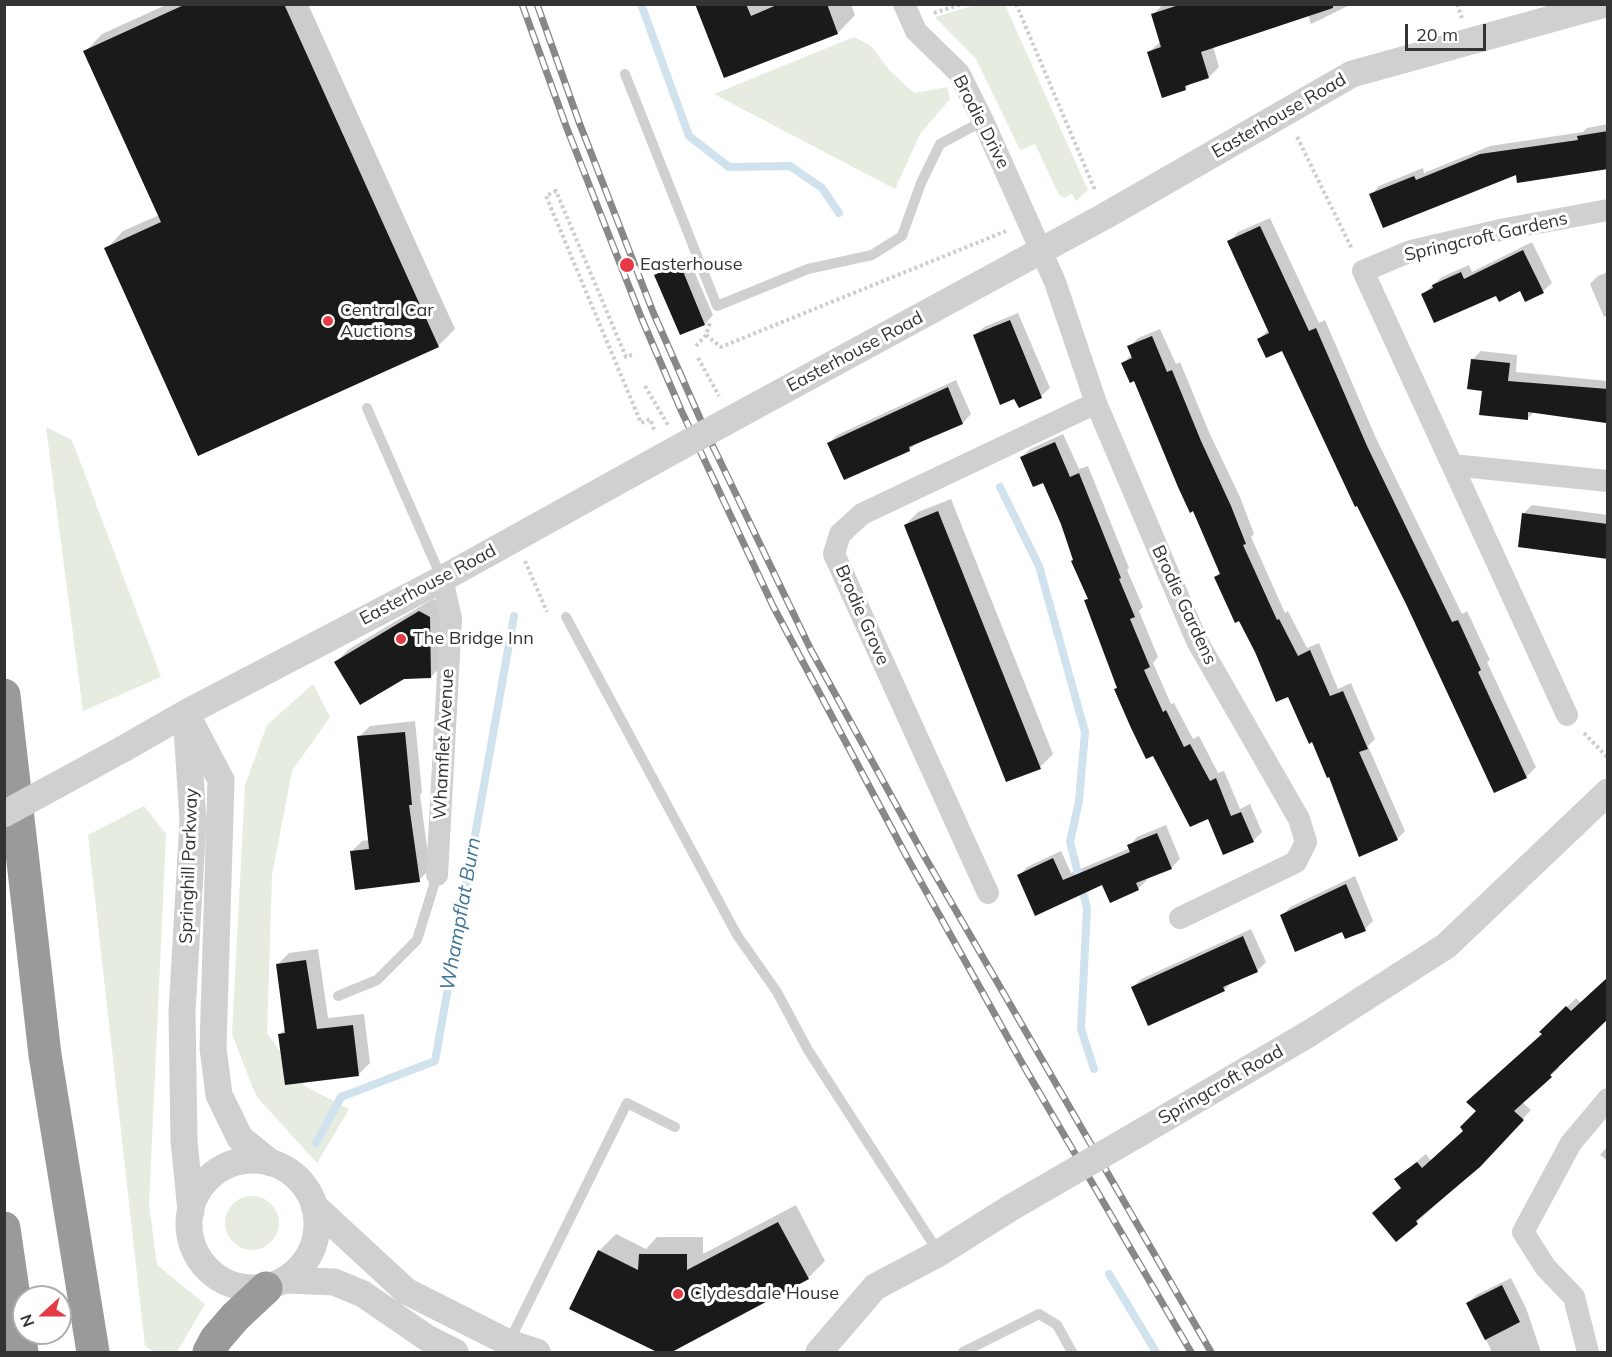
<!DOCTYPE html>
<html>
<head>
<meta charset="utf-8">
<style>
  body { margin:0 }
  #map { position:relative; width:1612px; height:1357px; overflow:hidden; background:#fff; font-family:Mulish,sans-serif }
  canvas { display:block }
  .frame { position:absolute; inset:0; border:6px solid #333; pointer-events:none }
  .north { position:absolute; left:12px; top:1285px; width:60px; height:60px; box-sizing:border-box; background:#fff; border:2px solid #adadad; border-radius:50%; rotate:249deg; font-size:16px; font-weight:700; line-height:24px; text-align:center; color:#333 }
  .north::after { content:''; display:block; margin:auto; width:21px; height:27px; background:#e63946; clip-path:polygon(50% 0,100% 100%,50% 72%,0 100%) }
  .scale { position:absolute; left:1405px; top:24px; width:81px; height:27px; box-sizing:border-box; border:3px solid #333; border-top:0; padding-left:8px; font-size:18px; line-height:21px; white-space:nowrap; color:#333; -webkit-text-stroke:4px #fff; paint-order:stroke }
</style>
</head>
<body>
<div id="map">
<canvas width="1612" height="1357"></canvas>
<div class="frame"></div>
<div class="north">N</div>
<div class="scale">20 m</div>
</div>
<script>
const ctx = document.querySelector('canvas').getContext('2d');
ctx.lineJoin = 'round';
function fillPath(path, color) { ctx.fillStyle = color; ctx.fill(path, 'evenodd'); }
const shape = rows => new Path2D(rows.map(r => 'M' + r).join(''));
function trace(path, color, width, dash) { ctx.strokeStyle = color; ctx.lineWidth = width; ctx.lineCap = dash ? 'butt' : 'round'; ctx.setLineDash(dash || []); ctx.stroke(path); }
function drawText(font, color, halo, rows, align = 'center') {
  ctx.font = font + ' Mulish,sans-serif'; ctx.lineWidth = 6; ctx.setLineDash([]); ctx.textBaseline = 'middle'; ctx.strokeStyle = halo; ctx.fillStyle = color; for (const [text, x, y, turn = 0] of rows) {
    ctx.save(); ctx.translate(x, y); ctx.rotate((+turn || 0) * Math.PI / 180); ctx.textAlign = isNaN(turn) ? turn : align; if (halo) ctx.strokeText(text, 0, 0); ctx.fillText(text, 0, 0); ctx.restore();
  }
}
const green = shape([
  [978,4,1005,5,1088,190,1076,201,1072,194,1064,198,1059,195,1035,144,1020,150,976,59,935,17],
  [854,37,871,46,890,71,914,93,947,87,950,99,920,134,895,189,714,94],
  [46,427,72,440,161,677,83,711],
  [313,684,330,717,292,771,272,875,267,1033,305,1086,349,1109,317,1163,256,1096,232,1034,245,785,267,725],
  [144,806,166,834,149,1204,157,1265,205,1304,177,1352,154,1352,145,1346,88,835],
  '225 1223a27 27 0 1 1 54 0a27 27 0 1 1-54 0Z'
]);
const shadow = shape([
  [168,4,308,4,455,329,438,346,106,249,123,231,159,215,85,52,102,34],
  [697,4,851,4,855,15,838,33,725,76],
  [1163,4,1352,4,1311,24,1308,15,1213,46,1219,67,1209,77,1192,82,1185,89,1149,52,1161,41,1153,15],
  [1608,124,1608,167,1518,173,1371,195,1379,186,1423,168,1424,173,1490,146,1583,132,1587,128],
  [1270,218,1319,323,1325,320,1375,436,1462,614,1467,611,1490,660,1487,662,1536,767,1527,776,1495,791,1407,603,1282,349,1259,339,1269,329,1229,242,1238,232],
  [1532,242,1552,283,1543,291,1526,300,1521,289,1497,294,1423,294,1442,277,1469,265,1472,272],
  [688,257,713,315,705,324,681,333,656,275,665,267],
  [1608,272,1608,315,1604,317,1590,284,1598,276],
  [1018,313,1050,388,1041,396,975,335,984,327],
  [1160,329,1176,364,1180,362,1209,432,1240,497,1254,534,1251,537,1285,613,1288,611,1307,648,1319,643,1338,689,1351,683,1375,739,1368,746,1405,831,1397,839,1330,775,1289,695,1256,651,1216,577,1221,572,1151,421,1135,379,1123,363,1132,354,1129,347,1138,338],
  [1481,351,1517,355,1516,372,1608,381,1608,421,1534,412,1527,419,1484,390,1472,360],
  [956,380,971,414,963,423,918,442,909,450,829,443,837,435],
  [1063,434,1079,469,1088,466,1129,568,1127,570,1143,607,1139,611,1158,657,1153,663,1171,704,1174,703,1193,739,1199,736,1218,773,1224,771,1240,809,1250,804,1262,832,1253,841,1209,817,1118,687,1086,601,1089,598,1044,481,1022,457,1030,449],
  [951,499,1053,754,1040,767,905,525,918,512],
  [1532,505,1608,515,1608,558,1519,546,1523,514],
  [433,599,443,604,444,663,431,677,336,662,349,649],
  [415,721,422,792,420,795,430,869,419,880,351,852,362,841,369,840,359,737,370,726],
  [1166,825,1180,859,1171,868,1146,878,1147,880,1138,889,1111,901,1103,883,1036,914,1019,876,1027,867,1061,851,1071,873,1130,848,1129,846,1137,837],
  [1355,876,1373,921,1365,929,1343,930,1282,916,1290,907],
  [1251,929,1266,962,1257,971,1232,982,1224,990,1132,988,1141,979],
  [318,949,328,1018,364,1014,370,1063,358,1075,280,1034,286,1028,277,965,289,953],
  [1576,998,1581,1003,1558,1066,1559,1068,1522,1102,1531,1110,1479,1166,1397,1240,1405,1171,1426,1154,1431,1161,1465,1131,1478,1111,1543,1034,1542,1032],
  [1608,1146,1608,1161,1600,1155],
  [796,1205,825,1261,808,1278,667,1352,599,1251,616,1234,646,1249,657,1237,703,1237,703,1254],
  [1511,1278,1526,1308,1541,1352,1492,1352,1468,1303,1476,1295]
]);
const stream = shape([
  [641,4,689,136,729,167,790,166,822,188,839,213],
  [1000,487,1039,566,1085,732,1079,801,1070,842,1087,908,1081,1029,1094,1069],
  [316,1143,341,1097,435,1061,514,616],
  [1109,1274,1156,1352]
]);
const building = shape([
  [186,4,284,4,439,347,198,456,104,248,161,222,83,51],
  [695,4,746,4,751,16,779,4,827,4,838,34,724,78],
  [1182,4,1333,4,1333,8,1201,52,1209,78,1185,86,1186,90,1162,98,1147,52,1161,47,1151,14],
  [1608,131,1608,169,1517,183,1516,175,1383,228,1369,194,1414,176,1416,180,1480,154,1578,140,1577,136],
  [1260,226,1309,331,1316,328,1367,446,1452,622,1458,620,1481,670,1478,672,1527,778,1494,793,1406,604,1357,506,1355,507,1282,351,1266,358,1257,339,1269,333,1227,241],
  [1523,250,1544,293,1525,302,1520,291,1499,302,1496,296,1434,323,1421,294,1433,288,1432,285,1461,272,1464,279],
  [680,264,705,325,680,335,654,275],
  [1010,320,1042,398,1019,408,1014,399,1000,405,973,335],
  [1152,336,1167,372,1172,370,1201,441,1231,506,1246,544,1243,545,1277,620,1279,619,1298,656,1310,650,1330,696,1343,691,1368,749,1359,752,1398,840,1359,857,1329,777,1327,778,1312,742,1309,744,1288,697,1276,702,1255,652,1239,621,1235,623,1214,577,1220,574,1193,511,1190,513,1178,487,1134,381,1130,383,1121,363,1132,358,1127,346],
  [1471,359,1510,363,1508,381,1608,389,1606,423,1528,412,1528,420,1479,415,1482,391,1467,389],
  [948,387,963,424,909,447,910,451,844,480,827,443],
  [1055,442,1070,477,1079,473,1121,578,1119,579,1135,617,1130,619,1150,667,1144,670,1163,712,1166,710,1184,747,1190,744,1210,781,1216,778,1231,816,1241,812,1254,842,1223,855,1208,819,1190,827,1153,756,1146,759,1131,728,1114,689,1117,688,1084,600,1088,599,1071,561,1073,560,1061,524,1043,483,1033,487,1020,457],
  [938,511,1041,769,1006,782,904,525],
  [1522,513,1608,524,1608,559,1518,547],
  [419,611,430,617,431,678,404,679,360,705,334,662],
  [405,732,412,805,409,805,420,882,355,890,350,851,369,849,357,736],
  [1157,833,1172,869,1136,883,1139,890,1110,903,1102,885,1035,916,1017,875,1053,858,1063,880,1130,852,1127,845],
  [1346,884,1366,931,1345,939,1342,932,1295,952,1280,915],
  [1243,936,1258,972,1223,987,1225,991,1148,1026,1131,987],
  [306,960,317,1029,353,1025,359,1076,285,1085,278,1034,285,1033,276,964],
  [1608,977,1608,1019,1550,1075,1552,1077,1514,1111,1524,1120,1480,1167,1416,1221,1418,1224,1396,1242,1372,1213,1401,1188,1394,1179,1417,1162,1422,1168,1463,1131,1460,1127,1476,1111,1466,1102,1542,1034,1539,1032,1566,1006,1571,1011],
  [778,1222,809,1279,670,1353,659,1353,569,1309,598,1250,638,1270,639,1254,687,1254,687,1270],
  [1502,1285,1520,1322,1485,1340,1466,1303]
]);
const path = shape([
  [1016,4,1095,190],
  [1457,4,1462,18],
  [934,13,962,4],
  [1297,137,1352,249],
  [706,335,721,347,1006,231],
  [696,346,706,335,710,323],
  [632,355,626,357,556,191,546,196,641,423,650,419,655,432],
  [698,358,719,396],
  [645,386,668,425],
  [525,561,547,612],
  [1584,733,1608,758]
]);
const service = shape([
  [625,74,717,306,808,269,872,255,902,236,921,183,940,144,983,121],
  [367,408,442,579],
  [566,617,737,935,777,992,808,1050,939,1253],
  [338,996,377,980,417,940,437,875],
  [509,1342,627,1103,675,1127],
  [963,1352,1039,1314,1057,1325,1072,1352]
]);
const minor = shape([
  [904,4,916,31,959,73,983,121,1055,282,1096,403,1197,641,1299,819,1306,842,1296,862,1180,918],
  [1452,465,1608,481],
  [1567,715,1363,271,1411,251,1505,229,1608,210],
  [437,875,451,618,442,579],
  [988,893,834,554,840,534,862,514,1096,403],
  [1588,1352,1574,1297,1546,1268,1523,1232,1571,1143,1608,1099]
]);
const tertiary = shape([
  [724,423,1105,216,1352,74,1605,4],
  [186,713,193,821,182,1012,184,1141,191,1211],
  [192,725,221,780,213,1048,219,1095,240,1138,271,1163],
  [123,749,186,713,442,579,680,447],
  [1138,1134,1310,1033,1446,946,1608,792],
  '189 1224a64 64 0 1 1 128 0a64 64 0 1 1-128 0Z',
  [314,1206,406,1291,509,1343,537,1352],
  [286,1280,334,1282,363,1294,427,1338,455,1352],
  [819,1352,875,1287,939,1253,1012,1207]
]);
const motorway = shape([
  [4,695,45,1055,93,1352],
  [4,1228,22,1352],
  [209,1352,216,1339,235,1317,266,1288]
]);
const rail = shape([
  [522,4,566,126,641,317,681,410,773,606,908,859,1022,1063,1191,1352],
  [537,4,579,122,653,312,706,432,811,650,922,852,1211,1352]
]);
const tertiaryBridge = shape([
  [680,447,724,423],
  [4,814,123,749],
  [1012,1207,1138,1134]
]);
const markers = [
  [627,265,8,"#e63946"],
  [328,321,6,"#e63946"],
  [401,639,6,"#e63946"],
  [678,1294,6,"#e63946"]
];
const streetNames = [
  ["Easterhouse Road",1279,116,-30],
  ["Brodie Drive",981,122,63],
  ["Springcroft Gardens",1486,237,-13],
  ["Easterhouse Road",855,352,-28],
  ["Easterhouse Road",428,585,-28],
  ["Brodie Gardens",1184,605,65],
  ["Brodie Grove",862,615,66],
  ["Whamflet Avenue",444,744,-87],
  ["Springhill Parkway",189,866,-88],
  ["Springcroft Road",1221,1085,-30]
];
const poiNames = [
  ["Easterhouse",640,265],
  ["Central Car",340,311],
  ["Auctions",340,332],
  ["The Bridge Inn",413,639],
  ["Clydesdale House",690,1294]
];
const waterNames = [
  ["Whampflat Burn",461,914,-80]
];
fillPath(green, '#e6ecdf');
fillPath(shadow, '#0003');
trace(stream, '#cfe2ee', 8);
fillPath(building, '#1a1a1a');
trace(path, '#cdcdcd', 4, [3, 3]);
trace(service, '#d0d0d0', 10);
trace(minor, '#d0d0d0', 22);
trace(tertiary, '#d0d0d0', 27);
trace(motorway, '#9a9a9a', 33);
trace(rail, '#888', 7);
trace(rail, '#fff', 4.5, [14]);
trace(tertiaryBridge, '#d0d0d0', 27);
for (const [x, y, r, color] of markers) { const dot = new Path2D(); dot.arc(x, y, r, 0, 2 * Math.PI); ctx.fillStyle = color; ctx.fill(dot); trace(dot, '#fff', 2); }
drawText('18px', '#333', '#fff', streetNames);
drawText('18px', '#333', '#fff', poiNames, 'left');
drawText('italic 20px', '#3f7597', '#fff', waterNames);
</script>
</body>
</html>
